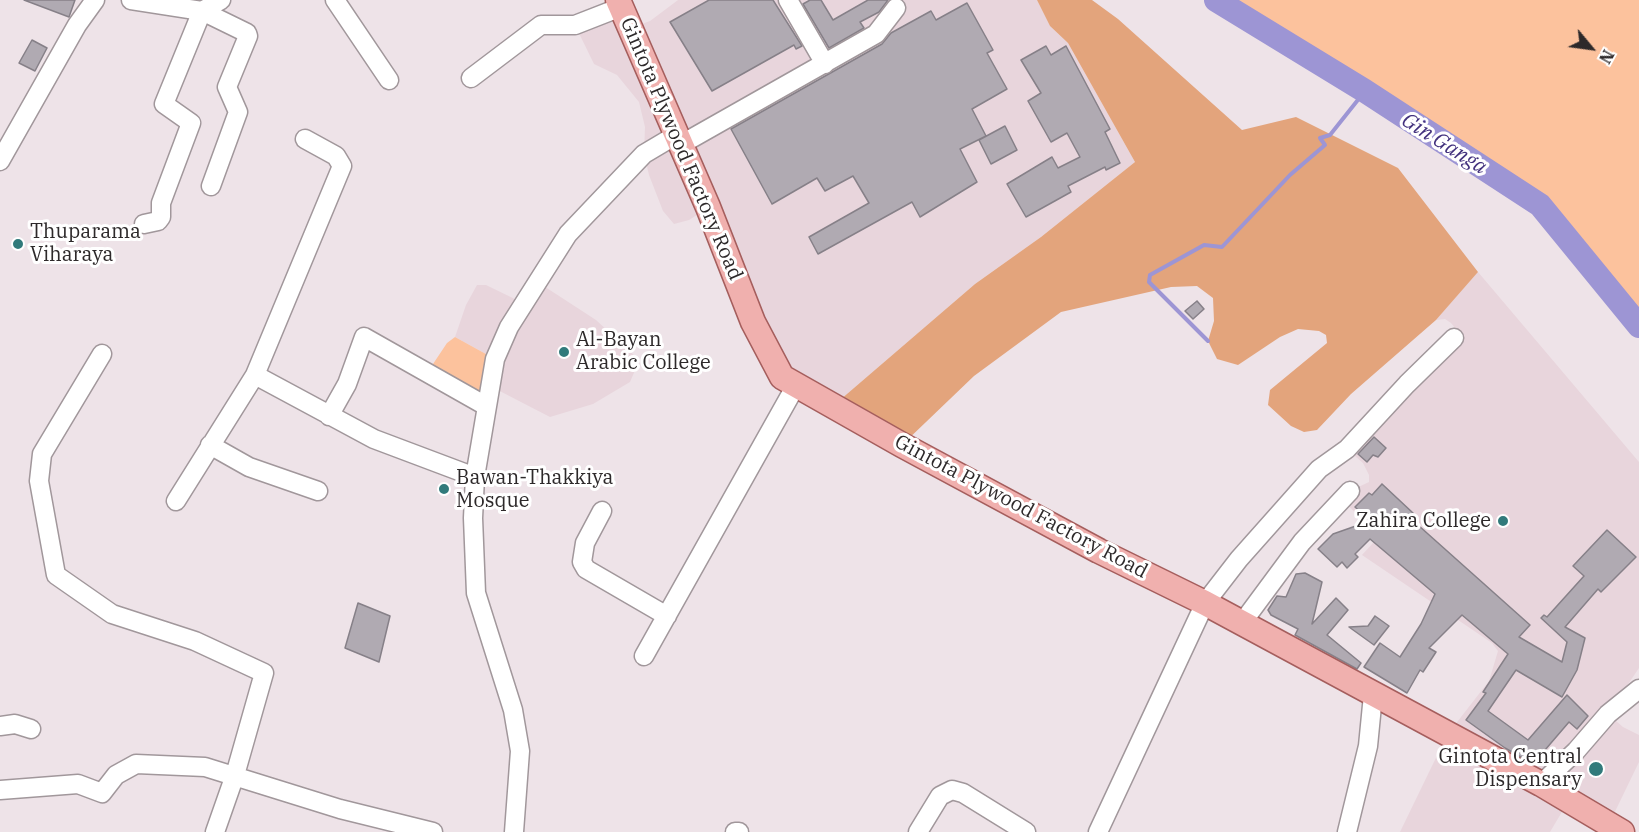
<!DOCTYPE html>
<html>
<head>
<meta charset="utf-8">
<style>
  body { margin:0 }
  #map { position:relative; width:1639px; height:832px; overflow:hidden; background:#eee3e8; font-family:"IBM Plex Serif",serif }
  canvas { display:block }
  .north { position:absolute; left:1561px; top:18px; width:60px; height:60px; -webkit-text-stroke:4px #fff; paint-order:stroke; rotate:119deg; font-size:16px; font-weight:700; line-height:24px; text-align:center; color:#2d292a }
  .north::after { content:''; display:block; margin:auto; width:21px; height:27px; background:#2d292a; clip-path:polygon(50% 0,100% 100%,50% 72%,0 100%) }
</style>
</head>
<body>
<div id="map">
<canvas width="1639" height="832"></canvas>
<div class="north">N</div>
</div>
<script>
const ctx = document.querySelector('canvas').getContext('2d');
ctx.lineJoin = 'round';
function fillPath(path, color) { ctx.fillStyle = color; ctx.fill(path, 'evenodd'); }
const shape = rows => new Path2D(rows.map(r => 'M' + r).join(''));
function trace(path, color, width, dash) { ctx.strokeStyle = color; ctx.lineWidth = width; ctx.lineCap = dash ? 'butt' : 'round'; ctx.setLineDash(dash || []); ctx.stroke(path); }
function drawText(font, color, halo, rows, align = 'center') {
  ctx.font = font + ' "IBM Plex Serif",serif'; ctx.lineWidth = 6; ctx.setLineDash([]); ctx.textBaseline = 'middle'; ctx.strokeStyle = halo; ctx.fillStyle = color; for (const [text, x, y, turn = 0] of rows) {
    ctx.save(); ctx.translate(x, y); ctx.rotate((+turn || 0) * Math.PI / 180); ctx.textAlign = isNaN(turn) ? turn : align; if (halo) ctx.strokeText(text, 0, 0); ctx.fillText(text, 0, 0); ctx.restore();
  }
}
const built = shape([
  [678,0,1037,0,1050,26,1068,43,1135,162,1041,237,975,284,833,406,795,387,708,208,689,220,674,224,663,211,649,175,644,154,645,127,639,102,617,75,594,64,575,25,621,7,631,28,650,21],
  [1478,272,1639,462,1639,668,1608,714,1623,727,1639,735,1639,762,1609,824,1569,800,1550,832,1400,832,1447,735,1489,681,1498,651,1492,643,1362,555,1373,543,1373,529,1343,501,1350,491,1369,482,1369,475,1363,463,1347,449,1454,338,1456,329,1451,323,1445,319,1436,320],
  [536,281,596,320,636,357,636,368,630,382,593,404,550,417,490,386,495,359,455,337,466,305,477,285,486,285,523,303]
]);
const green = shape([
  [1216,0,1639,0,1639,326,1540,205,1365,91],
  [455,337,495,359,486,406,430,376,433,364,447,343]
]);
const forest = shape([
  [1037,0,1092,0,1118,19,1242,130,1296,117,1398,168,1478,272,1436,320,1351,394,1317,430,1304,432,1291,426,1268,405,1270,390,1327,343,1326,335,1319,331,1298,329,1280,337,1238,365,1217,359,1208,341,1214,321,1213,298,1197,286,1171,287,1061,312,974,376,902,445,833,406,975,284,1041,237,1135,162,1068,43,1050,26]
]);
const stream = shape([
  [1208,341,1149,282,1150,275,1204,245,1222,247,1290,175,1325,145,1320,138,1330,135,1365,91]
]);
const river = shape([
  [1216,0,1365,91,1540,205,1639,326]
]);
const building = shape([
  [24,0,75,0,69,17,24,0],
  [709,0,773,0,802,46,796,49,794,45,712,91,670,22,709,0],
  [810,0,821,0,833,20,868,0,888,0,879,12,860,22,864,28,829,48,803,4,810,0],
  [967,3,993,50,987,53,1007,89,972,109,986,136,960,149,977,182,920,217,912,202,818,254,809,237,869,203,853,176,825,191,817,178,772,204,731,129,882,44,891,33,931,11,936,20,967,3],
  [32,40,47,48,35,71,19,63,32,40],
  [1046,46,1051,55,1066,46,1110,129,1105,132,1120,163,1106,170,1105,167,1068,186,1071,192,1026,217,1007,184,1052,157,1058,168,1080,157,1067,133,1051,142,1028,101,1041,93,1021,60,1046,46],
  [1005,126,1017,150,991,164,979,140,1005,126],
  [1197,301,1204,309,1193,319,1185,311,1197,301],
  [1374,437,1386,448,1378,457,1373,455,1367,462,1358,454,1374,437],
  [1382,484,1413,513,1409,517,1530,625,1519,637,1562,662,1567,642,1541,618,1544,615,1547,617,1584,576,1573,566,1607,530,1636,557,1601,592,1598,589,1565,627,1585,638,1577,670,1562,697,1516,670,1488,711,1528,740,1567,695,1588,716,1577,729,1569,722,1533,764,1505,748,1466,720,1486,693,1483,692,1508,654,1462,615,1429,648,1436,652,1423,672,1420,670,1407,693,1364,667,1380,643,1400,657,1421,624,1435,594,1370,539,1355,554,1358,557,1347,568,1342,562,1337,567,1318,549,1333,534,1370,521,1355,507,1369,493,1372,495,1382,484],
  [1305,573,1322,582,1312,624,1336,598,1348,610,1327,635,1361,663,1357,669,1295,635,1298,629,1271,615,1268,610,1277,596,1286,597,1296,574,1305,573],
  [358,603,390,616,379,662,345,648,358,603],
  [1375,616,1389,626,1374,645,1349,627,1368,626,1375,616]
]);
const minor = shape([
  [131,0,202,11,221,0],
  [335,0,389,80],
  [788,0,825,64],
  [471,78,541,25,575,25,621,7],
  [680,145,876,34,896,8],
  [0,161,77,25,95,0],
  [144,224,158,221,161,217,161,203,191,123,164,104,202,11,247,33,248,36,227,87,238,112,211,186],
  [102,354,42,454,39,481,56,575,112,614,195,641,264,673,235,775,215,832],
  [255,375,374,439,475,477],
  [329,416,347,384,364,337,486,406],
  [210,445,249,467,318,491],
  [176,501,255,375,342,166,336,156,305,139],
  [602,511,585,543,582,562,586,569,667,616],
  [1242,623,1302,542,1350,491],
  [644,656,795,387],
  [0,726,15,724,31,729],
  [1541,784,1576,751,1608,714,1639,689],
  [0,790,78,784,102,793,116,775,136,764,205,767,340,809,433,832],
  [514,832,520,751,513,710,476,593,473,518,475,477,495,359,509,327,568,234,644,154,676,135],
  [735,832,739,832],
  [918,832,940,796,952,790,963,793,1026,832],
  [1098,832,1205,603,1239,559,1319,469,1347,449,1407,384,1454,338],
  [1347,832,1368,746,1373,695]
]);
const major = shape([
  [618,0,708,207,753,322,782,377,902,445,1099,551,1205,603,1541,784,1622,832]
]);
const markers = [
  [18,244,6,"#317a7b"],
  [564,352,6,"#317a7b"],
  [444,489,6,"#317a7b"],
  [1503,521,6,"#317a7b"],
  [1596,769,8,"#317a7b"]
];
const streetNames = [
  ["Gintota Plywood Factory Road",681,149,67],
  ["Gintota Plywood Factory Road",1021,507,28]
];
const poiNames = [
  ["Thuparama",30,232],
  ["Viharaya",30,255],
  ["Al-Bayan",576,340],
  ["Arabic College",576,363],
  ["Bawan-Thakkiya",456,478],
  ["Mosque",456,501],
  ["Zahira College",1491,521,"right"],
  ["Gintota Central",1582,757,"right"],
  ["Dispensary",1582,780,"right"]
];
const waterNames = [
  ["Gin Ganga",1444,144,32]
];
fillPath(built, '#e8d5dc');
fillPath(green, '#fcc29d');
fillPath(forest, '#e3a47c');
trace(stream, '#9d95d4', 4);
trace(river, '#9d95d4', 24);
fillPath(building, '#b0aab2');
trace(building, '#868088', 1.5);
trace(minor, '#a1979b', 21);
trace(major, '#a55e5d', 27);
trace(minor, '#fff', 18);
trace(major, '#f0b0ae', 24);
for (const [x, y, r, color] of markers) { const dot = new Path2D(); dot.arc(x, y, r, 0, 2 * Math.PI); ctx.fillStyle = color; ctx.fill(dot); trace(dot, '#fff', 2); }
drawText('20px', '#2d292a', '#fff', streetNames);
drawText('20px', '#2d292a', '#fff', poiNames, 'left');
drawText('italic 21px', '#43327e', '#fff', waterNames);
</script>
</body>
</html>
